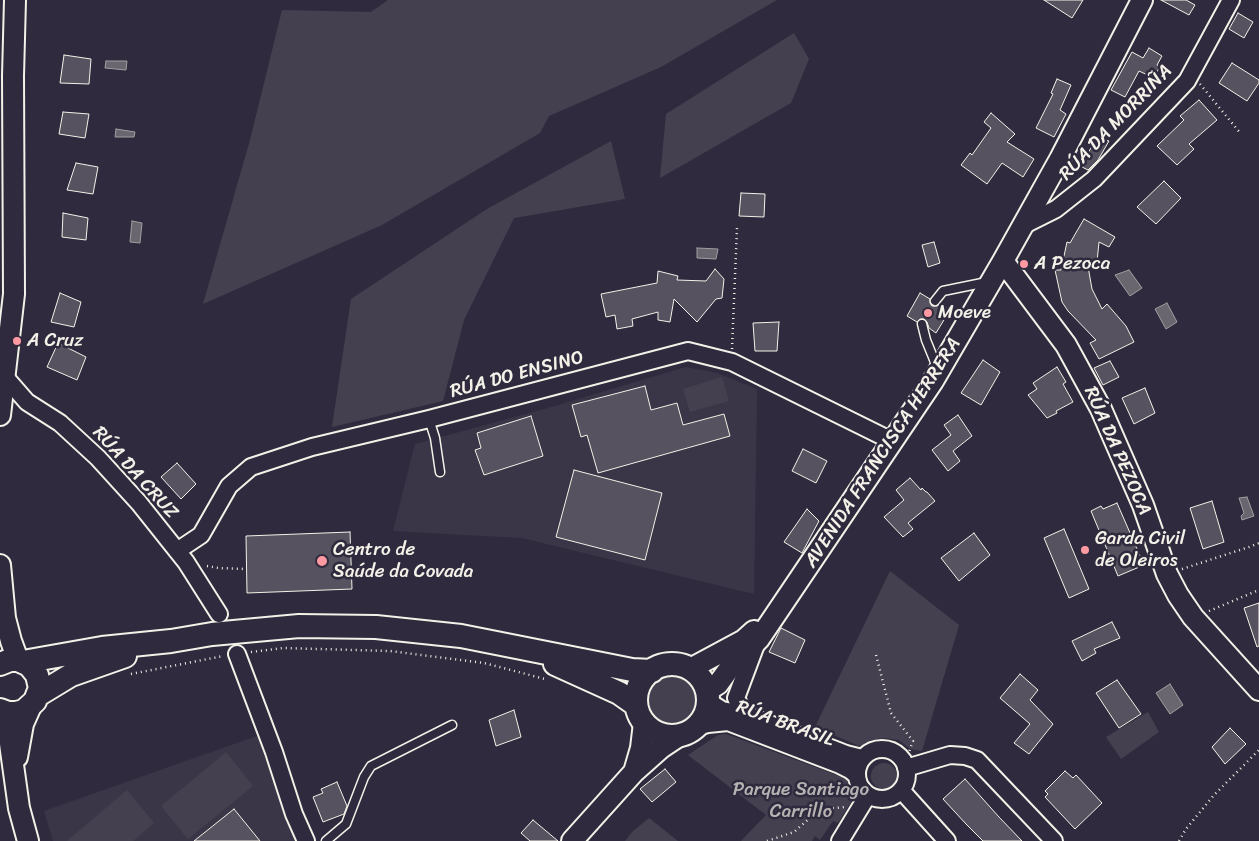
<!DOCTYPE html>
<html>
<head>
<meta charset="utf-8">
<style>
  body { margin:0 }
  canvas { display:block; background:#2f2a3d }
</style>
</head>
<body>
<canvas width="1259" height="841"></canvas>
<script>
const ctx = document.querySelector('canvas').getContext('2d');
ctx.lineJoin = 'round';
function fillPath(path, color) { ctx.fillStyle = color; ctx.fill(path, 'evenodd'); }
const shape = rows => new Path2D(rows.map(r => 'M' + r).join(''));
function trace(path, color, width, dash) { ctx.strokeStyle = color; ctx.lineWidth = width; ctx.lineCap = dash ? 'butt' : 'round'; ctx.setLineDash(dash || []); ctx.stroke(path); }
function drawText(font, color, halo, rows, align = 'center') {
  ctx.font = font + ' Sriracha,sans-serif'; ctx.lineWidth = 5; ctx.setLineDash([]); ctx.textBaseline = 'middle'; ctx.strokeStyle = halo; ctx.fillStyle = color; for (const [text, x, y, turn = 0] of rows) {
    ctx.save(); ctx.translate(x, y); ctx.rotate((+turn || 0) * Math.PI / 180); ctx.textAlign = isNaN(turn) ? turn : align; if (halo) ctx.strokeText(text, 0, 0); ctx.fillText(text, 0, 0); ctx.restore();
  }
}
const built = shape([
  [686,367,717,373,757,389,754,594,522,538,393,531,415,444,548,408],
  [257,736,297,841,53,841,44,811]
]);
const green = shape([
  [388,0,777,0,661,67,549,116,540,133,382,225,203,304,250,140,282,10,371,12],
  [794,33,809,59,791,103,660,178,666,114],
  [611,141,625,199,514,218,464,320,443,401,332,427,351,299,487,209],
  [722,377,729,401,690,412,683,389],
  [890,571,959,625,922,751,910,749,899,740,884,738,871,740,859,746,815,727],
  '646 701a25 25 0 1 1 50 0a25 25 0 1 1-50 0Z',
  [1148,712,1159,732,1121,759,1106,737],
  [726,734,847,779,849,789,854,797,838,823,833,821,820,840,815,836,812,841,741,841,766,815,688,755,718,735],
  [226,752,253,786,188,839,161,806],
  '871 776a13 13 0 1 1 26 0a13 13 0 1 1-26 0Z',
  [127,790,154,823,133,841,67,841],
  [649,818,678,841,625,841,633,831]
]);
const water = shape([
  [106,61,127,61,126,70,105,68,106,61],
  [116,129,135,132,134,137,115,137,116,129],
  [132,221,142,223,140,243,130,242,132,221],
  [697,248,718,249,716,259,697,258,697,248],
  [1129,270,1142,288,1130,296,1115,275,1129,270],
  [1167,303,1177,322,1166,329,1155,309,1167,303],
  [1247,497,1254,516,1242,520,1241,516,1244,513,1239,498,1247,497],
  [1170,684,1183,705,1170,714,1156,693,1170,684]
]);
const building = shape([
  [1044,0,1083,0,1072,18,1044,0],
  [1161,0,1186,0,1195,5,1189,15,1161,0],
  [1238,13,1253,22,1244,38,1229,29,1238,13],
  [1149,48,1162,56,1157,65,1160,66,1154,78,1139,71,1125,97,1111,90,1132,52,1143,58,1149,48],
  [64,55,91,59,89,84,60,83,64,55],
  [1232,63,1259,80,1259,83,1247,101,1219,83,1232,63],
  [1057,79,1071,85,1060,110,1066,114,1054,137,1036,128,1053,94,1051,93,1057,79],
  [1199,100,1217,120,1189,144,1194,149,1177,165,1157,146,1184,120,1180,116,1199,100],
  [63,112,89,114,85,138,59,134,63,112],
  [991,113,1015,134,1007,142,1034,159,1023,177,1002,163,987,184,961,165,970,153,972,155,991,128,984,122,991,113],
  [1097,138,1109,141,1098,160,1088,170,1080,166,1097,138],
  [76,163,98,167,93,194,67,190,76,163],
  [1164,181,1181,198,1156,224,1137,207,1164,181],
  [741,193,765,194,764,217,739,216,741,193],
  [63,213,88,218,86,240,62,237,63,213],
  [1084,219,1115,237,1109,247,1099,242,1097,262,1087,261,1092,289,1102,309,1107,304,1126,326,1134,342,1099,359,1090,343,1096,340,1068,311,1062,302,1055,270,1061,270,1067,242,1070,243,1084,219],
  [934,242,940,263,928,267,922,245,934,242],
  [715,269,724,279,722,298,716,299,697,322,674,299,670,322,658,320,658,312,632,319,633,326,617,329,615,315,606,317,601,294,657,283,658,271,678,276,677,280,706,281,715,269],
  [60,293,81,302,74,327,51,322,60,293],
  [920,293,930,299,930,303,932,306,937,306,940,304,950,310,936,333,929,328,927,322,924,319,920,319,917,322,907,316,920,293],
  [779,322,777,351,755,351,753,323,779,322],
  [58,343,86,357,77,380,47,367,58,343],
  [983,360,1000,372,981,405,961,393,983,360],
  [1110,361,1119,377,1103,385,1094,368,1110,361],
  [1057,367,1066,382,1063,384,1073,402,1056,411,1057,413,1047,418,1028,395,1037,389,1033,383,1057,367],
  [645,386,651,410,677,403,683,425,724,414,730,436,598,473,587,435,581,437,572,405,645,386],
  [1145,388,1155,413,1134,424,1122,398,1145,388],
  [958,415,972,436,953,451,960,461,948,471,932,450,951,435,944,425,958,415],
  [531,416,543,456,484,475,475,450,481,448,477,433,531,416],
  [803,449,827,461,816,483,792,471,803,449],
  [177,463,196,484,181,499,161,477,177,463],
  [574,470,662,493,645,560,556,537,574,470],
  [910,478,921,490,922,488,926,492,927,492,935,501,908,523,913,529,903,537,884,517,904,500,896,490,910,478],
  [1212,501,1224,542,1203,549,1190,508,1212,501],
  [1117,503,1144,565,1118,576,1091,511,1101,506,1103,509,1117,503],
  [807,509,819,521,802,553,784,542,807,509],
  [1064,529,1089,589,1069,598,1044,538,1064,529],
  [350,532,352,589,247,593,246,536,350,532],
  [974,533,990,555,959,581,941,558,974,533],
  [1259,603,1259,646,1257,647,1244,608,1259,603],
  [1112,622,1120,638,1094,649,1096,653,1082,661,1072,641,1112,622],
  [781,628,805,640,795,663,769,652,781,628],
  [1020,674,1038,690,1030,700,1053,724,1029,754,1014,743,1030,724,1000,698,1020,674],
  [1117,680,1141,714,1119,728,1096,693,1117,680],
  [514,710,521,737,496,746,489,720,514,710],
  [1230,728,1246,744,1225,764,1212,747,1230,728],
  [665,769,676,782,652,802,640,789,665,769],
  [1065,771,1073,778,1076,775,1102,803,1075,829,1045,797,1048,794,1045,791,1065,771],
  [965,779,999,817,1022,841,983,841,966,824,943,799,965,779],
  [337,782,347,806,344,814,323,822,313,797,323,793,321,789,337,782],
  [234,809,260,841,194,841,234,809],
  [533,820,558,841,530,841,521,833,533,820]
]);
const path = shape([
  [1200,84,1241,134],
  [732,349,737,228],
  [207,566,218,568,246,569],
  [1182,569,1249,547,1259,543],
  [1209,611,1259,590],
  [251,652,283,648,390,651,484,663,545,679],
  [876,655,891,713,913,741,909,752],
  [131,674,223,656],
  [767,841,794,832,811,817,826,809,845,807],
  [1179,841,1186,829,1214,795,1259,750]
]);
const service = shape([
  [935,301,943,291,987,282],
  [922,324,926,340,937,367],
  [429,419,435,438,440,472],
  [326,841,346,824,364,777,371,766,452,725]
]);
const minor = shape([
  [1022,226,1056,209,1094,179,1187,81,1231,0],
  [0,371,27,402,60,423,98,458,139,503,186,562,219,614],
  [177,551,201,535,229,486,251,467,312,447,429,419,688,351,732,362,892,441],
  [237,654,274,752,294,814,306,841],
  [708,701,722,710,744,714,846,754,862,758],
  [744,714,736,698,757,642],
  [696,727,708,724,728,722,840,765,850,770,857,776],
  '857 774a25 25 0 1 1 50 0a25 25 0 1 1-50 0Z',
  [906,768,950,755,965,756,977,760,1054,841],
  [901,790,947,841],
  [840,841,868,795]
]);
const tertiary = shape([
  [1003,261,1066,345,1101,409,1143,505,1167,574,1178,595,1193,617,1259,690],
  [0,415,14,294,13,76,15,0],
  [0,565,5,618,11,641,18,660],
  [690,669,744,640,754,631],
  [707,691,718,684,729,669,759,639,933,381,1003,261,1060,159,1142,0],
  [8,713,7,722,19,808,28,841],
  [17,757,23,724,31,706],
  [634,772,641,748,644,723],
  [572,841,634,772,661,748,679,736]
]);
const secondary = shape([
  [23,662,102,648,171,641,212,634,299,626,376,627,461,636,632,670,652,671],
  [0,664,10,660,18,660,29,665,37,675,40,688,35,701,24,711,16,713,8,713,0,710],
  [555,664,619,693,636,705],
  '636 700a36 36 0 1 1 72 0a36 36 0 1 1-72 0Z',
  [38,695,71,675,125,656]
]);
const markers = [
  [1024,264,5,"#ff9aa2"],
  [928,313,5,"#ff9aa2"],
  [17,341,5,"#ff9aa2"],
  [1085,550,5,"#ff9aa2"],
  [322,561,6,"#ff9aa2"]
];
const streetNames = [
  ["RÚA DA MORRIÑA",1116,123,-46],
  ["RÚA DO ENSINO",517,375,-15],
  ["RÚA DA PEZOCA",1117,451,66],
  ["AVENIDA FRANCISCA HERRERA",883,453,-57],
  ["RÚA DA CRUZ",135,473,48],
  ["RÚA BRASIL",785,724,20]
];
const poiNames = [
  ["A Pezoca",1034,264],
  ["Moeve",938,313],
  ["A Cruz",27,341],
  ["Garda Civil",1095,539],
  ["de Oleiros",1095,561],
  ["Centro de",333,550],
  ["Saúde da Covada",333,572]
];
const parkNames = [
  ["Parque Santiago",801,790],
  ["Carrillo",801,812]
];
fillPath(built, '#3b3647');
fillPath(green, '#454050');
fillPath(water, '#6a6670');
trace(water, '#a19ea0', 1);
fillPath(building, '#56525f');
trace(building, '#f4f1e8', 1);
trace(service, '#f4f1e8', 11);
trace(minor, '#f4f1e8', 20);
trace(tertiary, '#f4f1e8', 24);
trace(secondary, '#f4f1e8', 26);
trace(path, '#f4f1e8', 2.5, [1, 4]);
trace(service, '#2f2a3d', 8);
trace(minor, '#2f2a3d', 16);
trace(tertiary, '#2f2a3d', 20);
trace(secondary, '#2f2a3d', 22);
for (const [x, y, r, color] of markers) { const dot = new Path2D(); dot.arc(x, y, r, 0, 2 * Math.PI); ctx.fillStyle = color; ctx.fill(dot); trace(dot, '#2f2a3d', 2); }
drawText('19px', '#f4f1e8', '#2f2a3d', streetNames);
drawText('19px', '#f4f1e8', '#2f2a3d', poiNames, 'left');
drawText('19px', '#b7b3b3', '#2f2a3d', parkNames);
</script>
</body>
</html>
